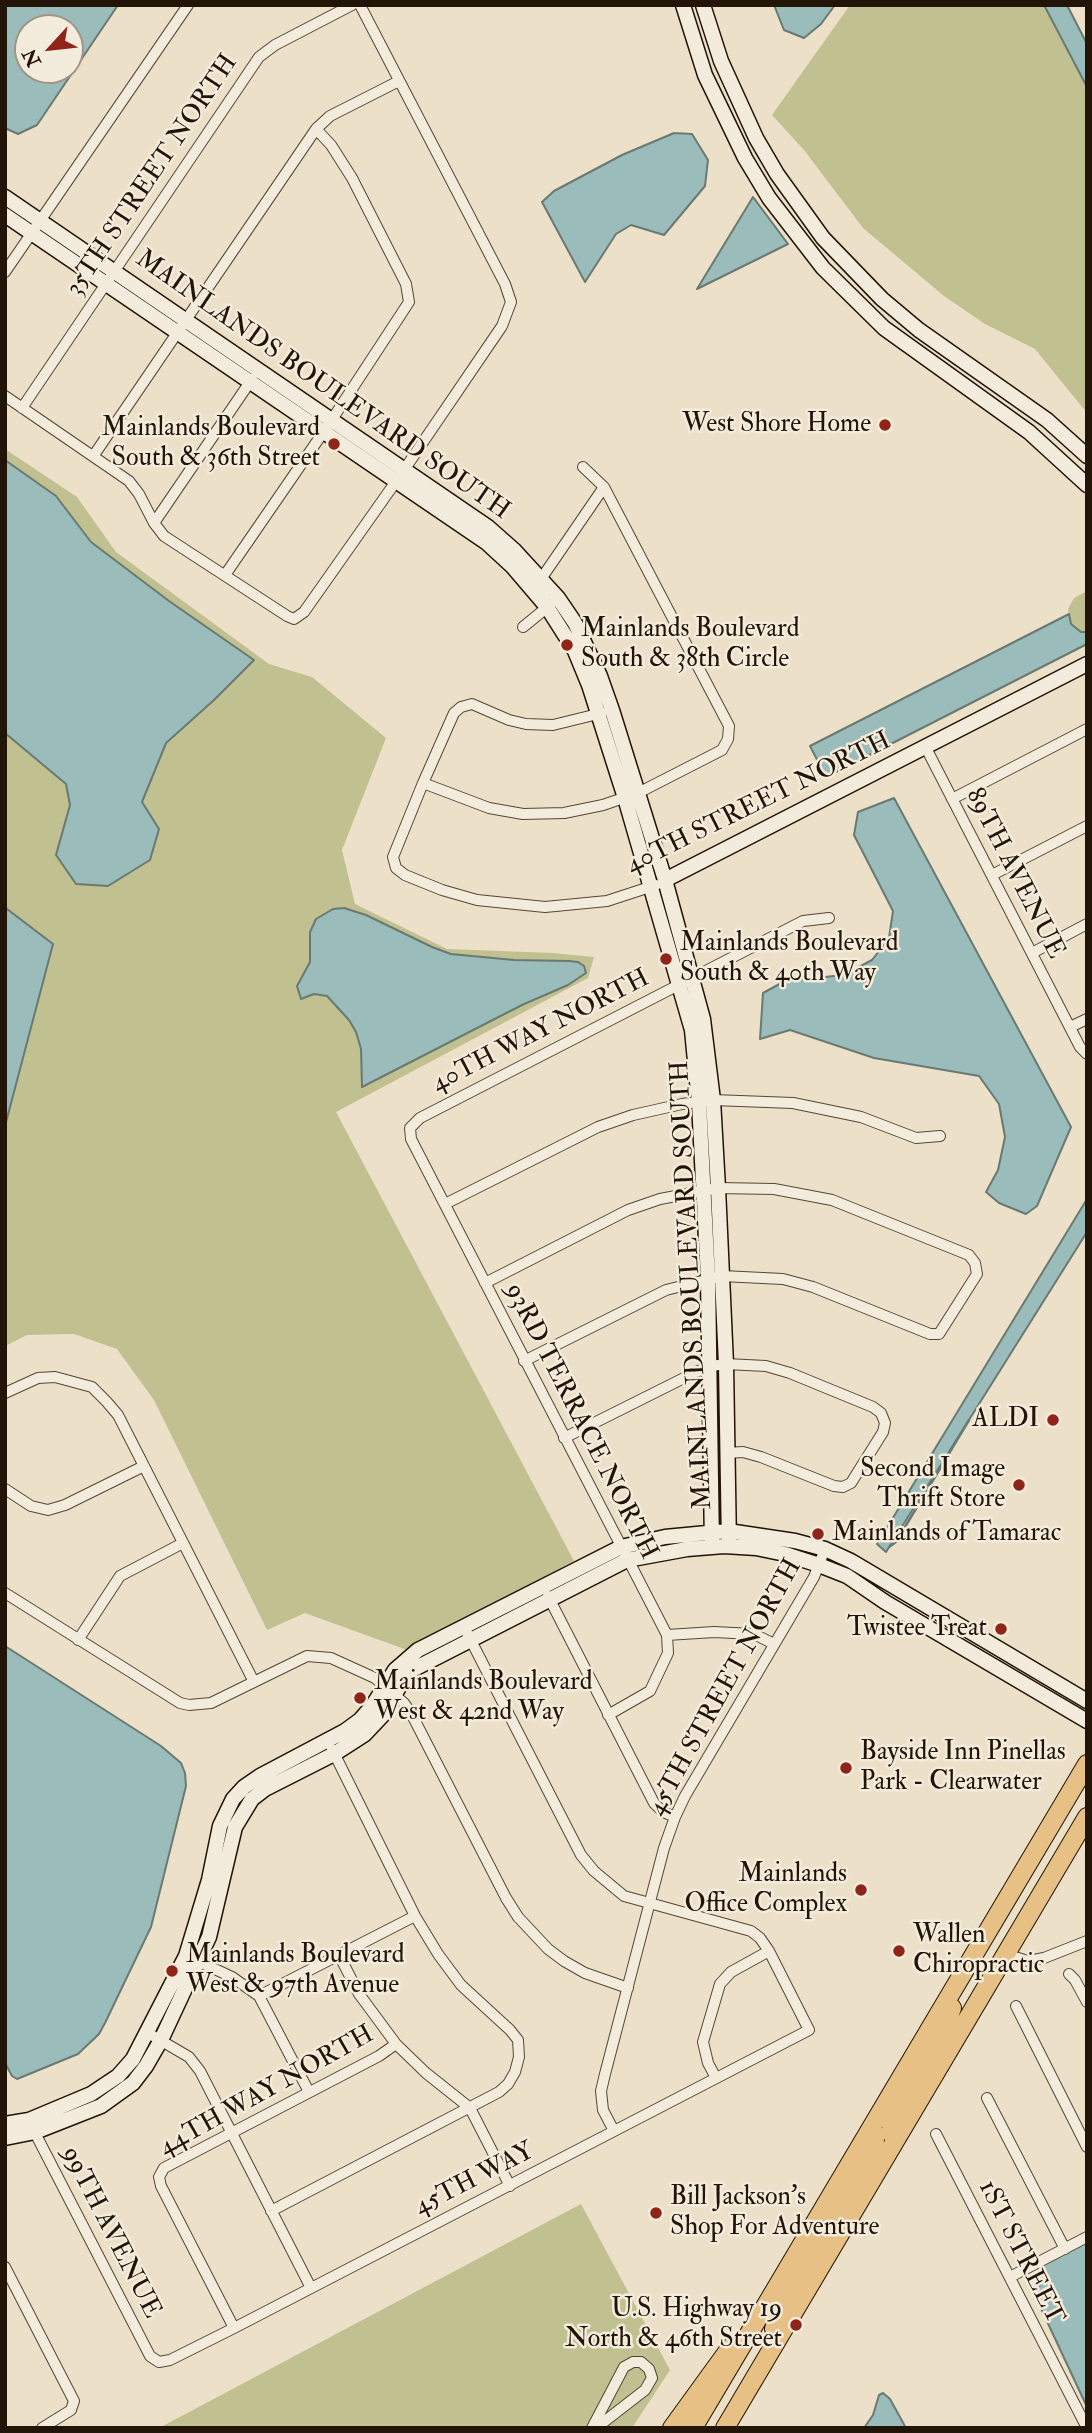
<!DOCTYPE html>
<html>
<head>
<meta charset="utf-8">
<style>
  body { margin:0 }
  #map { position:relative; width:1092px; height:2433px; overflow:hidden; background:#ede0c8; font-family:"IM FELL Double Pica",serif }
  canvas { display:block }
  .frame { position:absolute; inset:0; border:7px solid #221406; pointer-events:none }
  .north { position:absolute; left:14px; top:14px; width:70px; height:70px; box-sizing:border-box; background:#f3ebdb; border:2px solid #9f9586; border-radius:50%; rotate:243deg; font-size:19px; font-weight:700; line-height:28px; text-align:center; color:#221406 }
  .north::after { content:''; display:block; margin:auto; width:24px; height:32px; background:#8f2418; clip-path:polygon(50% 0,100% 100%,50% 72%,0 100%) }
</style>
</head>
<body>
<div id="map">
<canvas width="1092" height="2433"></canvas>
<div class="frame"></div>
<div class="north">N</div>
</div>
<script>
const ctx = document.querySelector('canvas').getContext('2d');
ctx.lineJoin = 'round';
function fillPath(path, color) { ctx.fillStyle = color; ctx.fill(path, 'evenodd'); }
const shape = rows => new Path2D(rows.map(r => 'M' + r).join(''));
function trace(path, color, width, dash) { ctx.strokeStyle = color; ctx.lineWidth = width; ctx.lineCap = dash ? 'butt' : 'round'; ctx.setLineDash(dash || []); ctx.stroke(path); }
function drawText(font, color, halo, rows, align = 'center') {
  ctx.font = font + ' "IM FELL Double Pica",serif'; ctx.lineWidth = 5; ctx.setLineDash([]); ctx.textBaseline = 'middle'; ctx.strokeStyle = halo; ctx.fillStyle = color; for (const [text, x, y, turn = 0] of rows) {
    ctx.save(); ctx.translate(x, y); ctx.rotate((+turn || 0) * Math.PI / 180); ctx.textAlign = isNaN(turn) ? turn : align; if (halo) ctx.strokeText(text, 0, 0); ctx.fillText(text, 0, 0); ctx.restore();
  }
}
const green = shape([
  [850,5,1044,5,1087,87,1087,413,1035,349,985,324,944,296,863,228,804,150,772,115],
  [5,449,77,497,116,552,269,664,312,677,386,738,342,850,355,904,447,949,553,953,594,957,588,978,336,1112,574,1561,407,1650,305,1613,267,1630,154,1400,117,1349,74,1334,27,1335,5,1346],
  [1087,591,1087,632,1081,632,1071,624,1068,609,1074,598],
  [581,2204,670,2370,632,2428,159,2428]
]);
const water = shape([
  [5,5,118,5,37,125,18,134,5,128,5,5],
  [28,28,70,28,70,70,28,70,28,28],
  [774,5,835,5,821,24,804,38,784,30,774,5],
  [1044,5,1067,5,1087,44,1087,87,1044,5],
  [674,133,692,134,708,160,705,186,664,235,631,225,616,234,585,282,542,202,554,191,622,155,674,133],
  [753,197,788,244,697,289,753,197],
  [5,460,56,496,91,542,169,601,254,660,214,700,166,743,142,802,159,829,150,860,108,886,76,884,56,855,70,805,66,784,5,733,5,460],
  [1069,614,1071,624,1081,632,1087,632,1087,644,826,777,810,746,1069,614],
  [894,798,1071,1127,1037,1206,1026,1214,999,1203,986,1192,998,1170,1005,1137,999,1104,979,1076,874,1058,790,1030,760,1039,763,993,785,981,844,975,872,960,889,938,893,911,854,835,858,812,894,798],
  [344,908,366,915,432,947,451,954,514,960,569,961,578,962,584,966,586,973,568,985,522,1005,362,1087,361,1049,356,1032,349,1020,327,996,314,994,301,999,297,986,310,962,310,932,316,919,333,909,344,908],
  [7,909,53,944,5,1126,5,910,7,909],
  [1087,1199,1087,1232,886,1552,877,1544,1087,1199],
  [5,1646,161,1746,181,1763,185,1773,186,1786,151,1927,105,2023,99,2034,78,2054,17,2079,12,2076,5,2063,5,1646],
  [1087,2240,1087,2407,1037,2300,1043,2264,1087,2240],
  [883,2393,890,2399,906,2428,864,2428,873,2415,879,2395,883,2393]
]);
const stream = shape([
  [889,1547,896,1542,969,1420]
]);
const street = shape([
  [5,272,188,5],
  [5,396,129,481,139,494,154,523,164,536,287,616,294,619,304,612,404,470,502,326,511,302,505,284,360,5],
  [22,408,259,57,275,45,352,5],
  [94,455,316,129,330,116,399,81],
  [154,523,252,379],
  [225,575,331,421,409,302,406,284,352,178,331,145,316,129],
  [541,579,604,487],
  [523,627,550,605],
  [602,713,553,725,526,724,509,720,472,704,461,707,454,713,423,783,393,857,396,868,405,875,442,890,477,900,545,907,607,901,656,885],
  [926,748,1080,1047,1087,1054],
  [423,783,489,808,523,814,564,813,603,805,638,793,722,750,728,739,729,726,604,487,583,467],
  [952,799,1087,729],
  [992,875,1087,826],
  [1032,953,1087,924],
  [1070,1027,1087,1019],
  [445,1204,598,1127,633,1115,682,1104,713,1100,793,1103,861,1117,916,1138,940,1136],
  [485,1283,628,1210,660,1199,718,1188,774,1189,832,1200,969,1255,975,1263,977,1274,939,1334,930,1334,813,1287,783,1279,722,1276,666,1290,524,1361],
  [5,1393,38,1378,55,1377,92,1387,106,1401,118,1415,254,1682],
  [564,1438,696,1372,711,1366,726,1364,766,1366,790,1373,873,1407,881,1413,885,1423,883,1432,851,1483,843,1487,834,1486,761,1457,743,1452,727,1453],
  [5,1489,31,1506,48,1510,65,1505,144,1466],
  [5,1593,180,1703,189,1705,211,1703,307,1656,331,1658,375,1678,404,1703,411,1713,506,1898,518,1917,548,1949,564,1961,585,1973,628,1988],
  [548,1596,654,1803,663,1812,675,1817],
  [667,1635,714,1632,754,1634,774,1644],
  [78,1640,120,1576,183,1543],
  [608,1715,650,1691,668,1653,667,1635,411,1139,410,1128,420,1118,803,921,829,918],
  [1005,1954,1028,1961,1044,1958,1087,1941],
  [339,1955,359,1994,396,2044,426,2073,470,2108,510,2186],
  [193,1959,232,1977,259,1996,309,2092],
  [1069,1974,1075,1980,1087,2002],
  [259,1996,415,1916],
  [1016,2006,1087,2147],
  [148,2033,189,2057,200,2071,311,2288],
  [716,2078,708,2063,703,2042,720,1984,731,1972,769,1951],
  [987,2098,1065,2249],
  [33,2129,150,2356,159,2362,170,2360,234,2328,809,2030,769,1951,760,1938,751,1931,624,1896,594,1871,581,1855,464,1627],
  [614,2131,603,2110,601,2091,605,2074,664,1848,675,1817,685,1796,814,1577,825,1549],
  [936,2134,1087,2428],
  [271,2211,499,2092,508,2084,515,2072,519,2057,518,2040,510,2030,461,1985,438,1954,415,1916,332,1749],
  [5,2267,74,2401,71,2410,42,2428],
  [1010,2277,1087,2237],
  [234,2328,161,2186,159,2177,164,2168,379,2056,396,2044],
  [592,2428,624,2367,633,2362,641,2362,649,2369,652,2378,645,2390,596,2428]
]);
const secondary = shape([
  [683,5,705,75,745,158,769,198,823,268,884,328,1029,432,1087,485],
  [703,5,721,61,756,138,777,174,823,238,882,299,919,330,1047,420,1087,456],
  [5,197,488,527,514,550,558,598,575,623,600,676,612,710,665,880,703,1019,713,1100,718,1188,726,1364,729,1546],
  [5,215,487,543,512,566,547,607,575,651,589,685,625,798,692,1030,699,1102,708,1279,712,1547],
  [665,880,1087,664],
  [5,2124,29,2120,91,2094,118,2076,133,2059,186,1956,209,1880,220,1826,233,1799,244,1787,260,1776,345,1731,360,1720,373,1705,395,1670,418,1650,621,1547,665,1537,728,1531,795,1541,825,1549,851,1561,1087,1701],
  [5,2138,35,2132,101,2106,133,2083,146,2066,161,2040,209,1937,235,1827,252,1799,265,1789,334,1754,365,1734,382,1716,405,1677,414,1669,627,1560,687,1549,724,1546,756,1548,785,1554,819,1565,847,1576,885,1602,1087,1721]
]);
const highway = shape([
  [893,2136,891,2129,896,2114,939,2042,952,2008],
  [774,2329,784,2301,873,2149,876,2135],
  [672,2428,730,2348],
  [693,2428,1087,1764],
  [725,2428,1087,1817]
]);
const markers = [
  [885,425,7,"#8f2418"],
  [334,444,7,"#8f2418"],
  [567,645,7,"#8f2418"],
  [666,959,7,"#8f2418"],
  [1053,1420,7,"#8f2418"],
  [1019,1485,7,"#8f2418"],
  [818,1534,7,"#8f2418"],
  [1001,1629,7,"#8f2418"],
  [360,1698,7,"#8f2418"],
  [846,1768,7,"#8f2418"],
  [861,1890,7,"#8f2418"],
  [899,1951,7,"#8f2418"],
  [172,1971,7,"#8f2418"],
  [656,2213,7,"#8f2418"],
  [796,2325,7,"#8f2418"]
];
const streetNames = [
  ["35TH STREET NORTH",153,176,-56],
  ["MAINLANDS BOULEVARD SOUTH",322,386,35],
  ["40TH STREET NORTH",759,804,-26],
  ["89TH AVENUE",1014,874,63],
  ["40TH WAY NORTH",541,1032,-27],
  ["MAINLANDS BOULEVARD SOUTH",693,1285,-93],
  ["93RD TERRACE NORTH",580,1422,63],
  ["45TH STREET NORTH",726,1688,-61],
  ["44TH WAY NORTH",267,2092,-29],
  ["45TH WAY",475,2180,-27],
  ["99TH AVENUE",110,2233,63],
  ["1ST STREET",1020,2253,63]
];
const poiNames = [
  ["West Shore Home",871,425,"right"],
  ["Mainlands Boulevard",320,429,"right"],
  ["South & 36th Street",320,459,"right"],
  ["Mainlands Boulevard",581,630],
  ["South & 38th Circle",581,660],
  ["Mainlands Boulevard",680,944],
  ["South & 40th Way",680,974],
  ["ALDI",1039,1420,"right"],
  ["Second Image",1005,1470,"right"],
  ["Thrift Store",1005,1500,"right"],
  ["Mainlands of Tamarac",832,1534],
  ["Twistee Treat",987,1629,"right"],
  ["Mainlands Boulevard",374,1683],
  ["West & 42nd Way",374,1713],
  ["Bayside Inn Pinellas",860,1753],
  ["Park - Clearwater",860,1783],
  ["Mainlands",847,1875,"right"],
  ["Office Complex",847,1905,"right"],
  ["Wallen",913,1936],
  ["Chiropractic",913,1966],
  ["Mainlands Boulevard",186,1956],
  ["West & 97th Avenue",186,1986],
  ["Bill Jackson's",670,2198],
  ["Shop For Adventure",670,2228],
  ["U.S. Highway 19",782,2310,"right"],
  ["North & 46th Street",782,2340,"right"]
];
fillPath(green, '#c0c090');
fillPath(water, '#9abcba');
trace(water, '#6a7972', 2);
trace(stream, '#6a7972', 2.5);
trace(street, '#554736', 12);
trace(secondary, '#221406', 17);
trace(highway, '#221406', 20);
trace(street, '#f3ebdb', 10);
trace(secondary, '#f3ebdb', 14);
trace(highway, '#e6c084', 18);
for (const [x, y, r, color] of markers) { const dot = new Path2D(); dot.arc(x, y, r, 0, 2 * Math.PI); ctx.fillStyle = color; ctx.fill(dot); trace(dot, '#f3ebdb', 2.5); }
drawText('26px', '#221406', '#f3ebdb', streetNames);
drawText('26px', '#221406', '#f3ebdb', poiNames, 'left');
</script>
</body>
</html>
